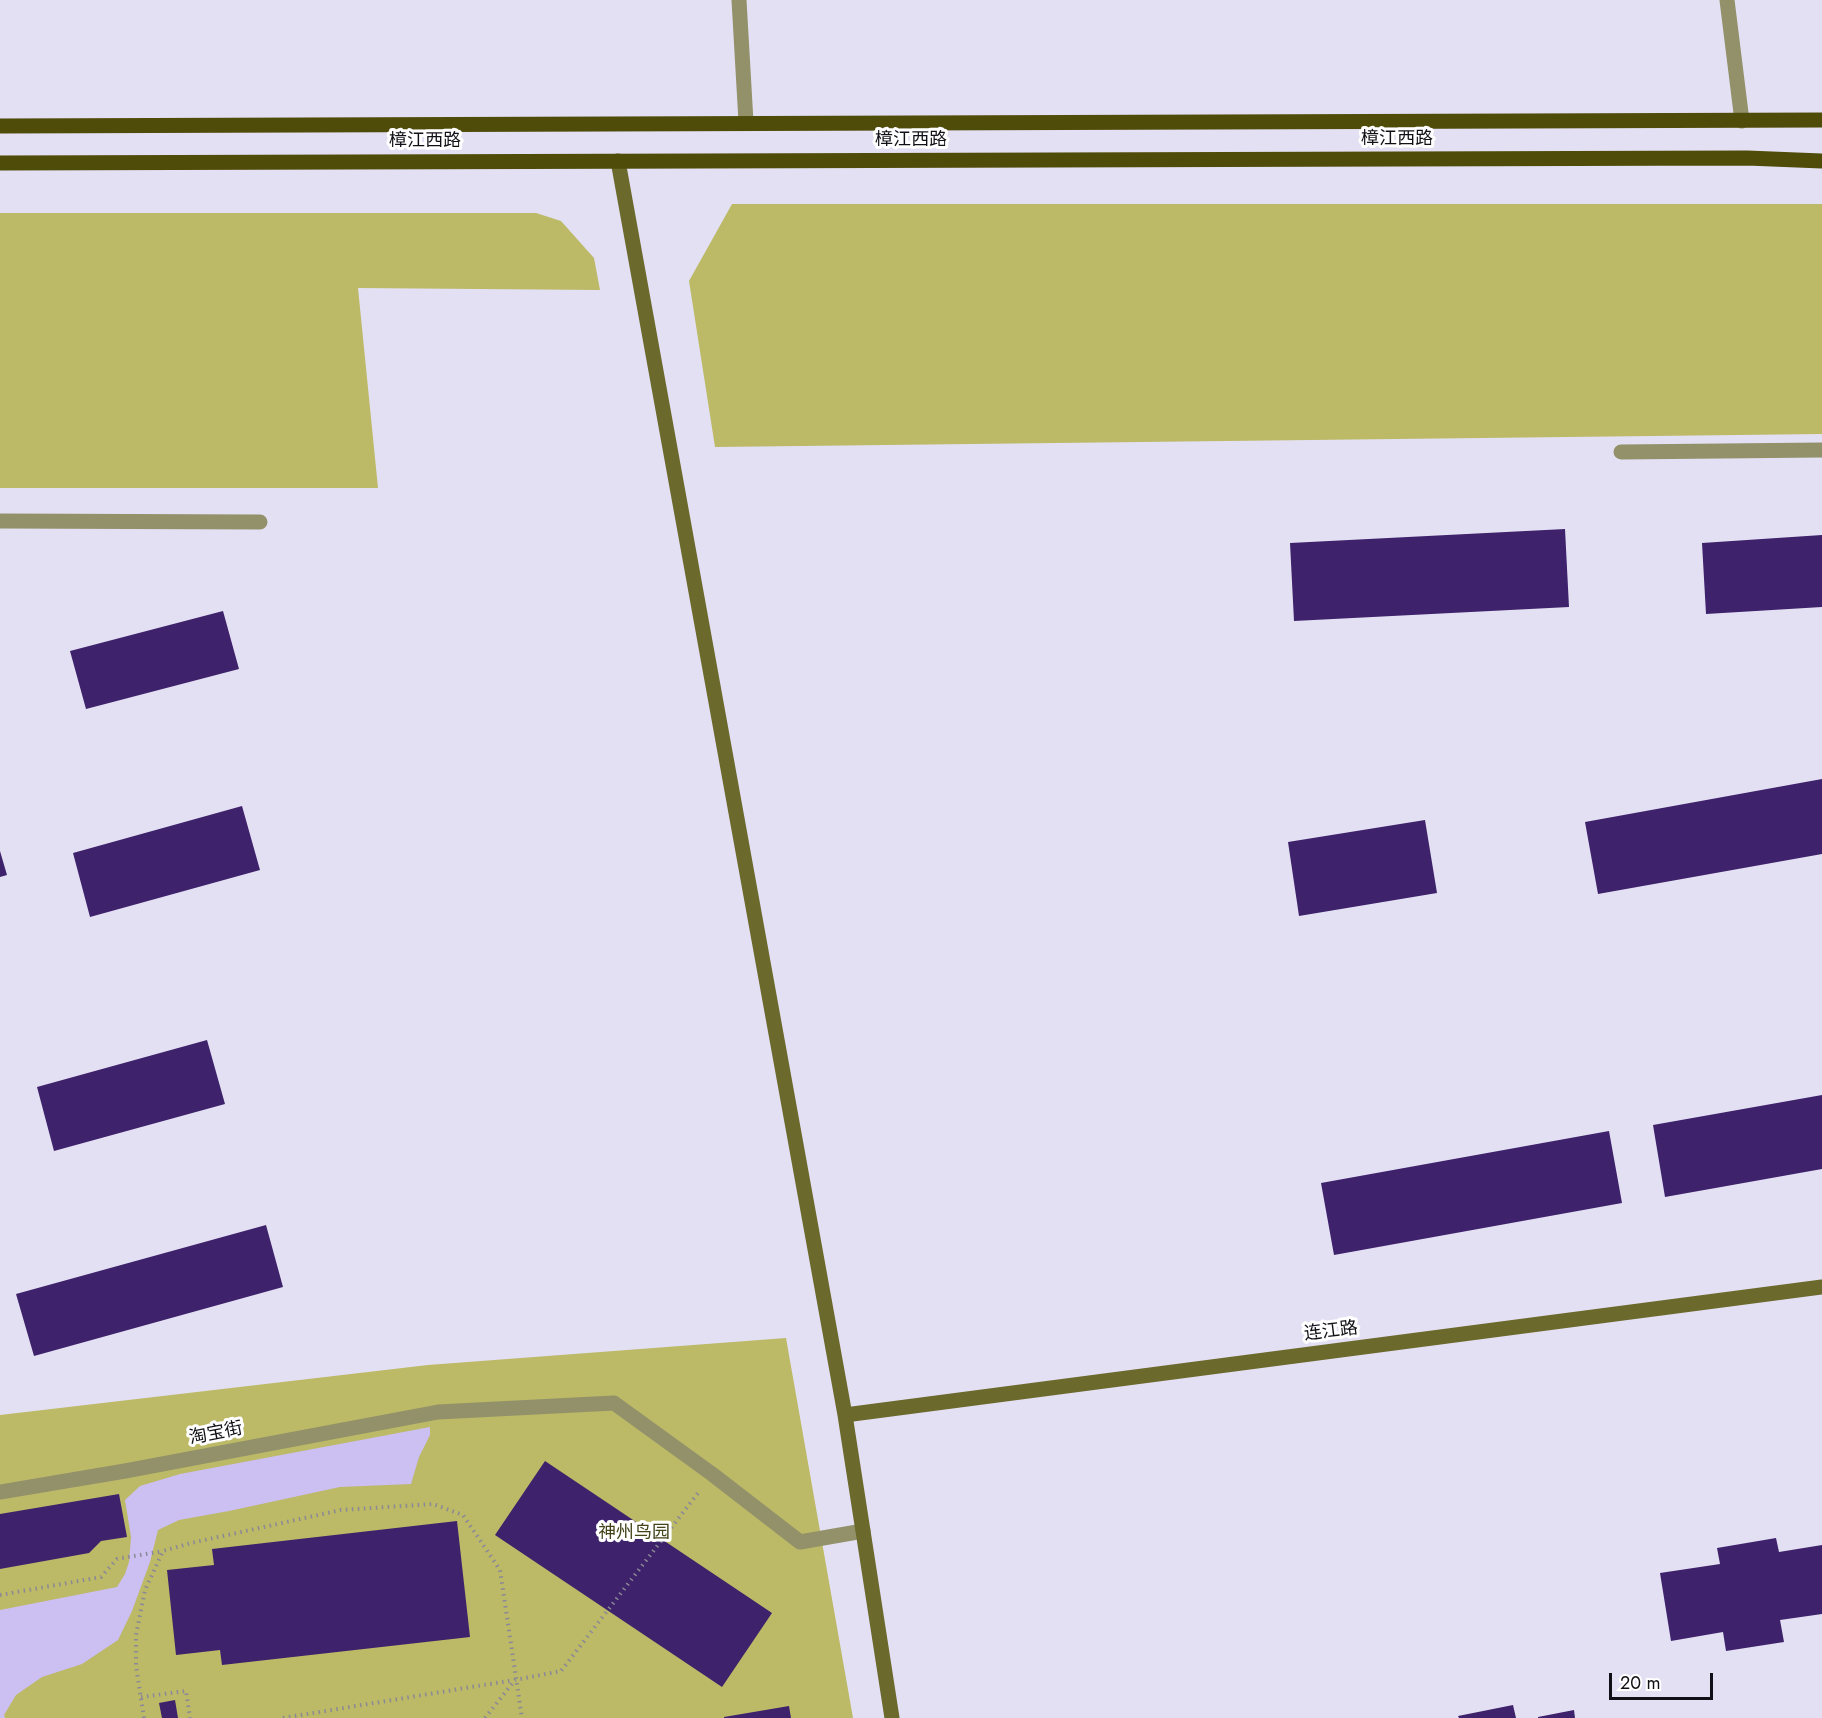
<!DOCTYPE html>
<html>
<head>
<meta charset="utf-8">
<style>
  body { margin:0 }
  #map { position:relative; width:1822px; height:1718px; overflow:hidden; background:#e4e0f3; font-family:Jost,sans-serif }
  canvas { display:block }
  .scale { position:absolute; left:1609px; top:1673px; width:104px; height:27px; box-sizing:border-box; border:3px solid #111016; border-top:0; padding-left:8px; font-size:18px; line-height:21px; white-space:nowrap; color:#111016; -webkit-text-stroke:4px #fff; paint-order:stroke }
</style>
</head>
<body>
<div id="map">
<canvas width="1822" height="1718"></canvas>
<div class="scale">20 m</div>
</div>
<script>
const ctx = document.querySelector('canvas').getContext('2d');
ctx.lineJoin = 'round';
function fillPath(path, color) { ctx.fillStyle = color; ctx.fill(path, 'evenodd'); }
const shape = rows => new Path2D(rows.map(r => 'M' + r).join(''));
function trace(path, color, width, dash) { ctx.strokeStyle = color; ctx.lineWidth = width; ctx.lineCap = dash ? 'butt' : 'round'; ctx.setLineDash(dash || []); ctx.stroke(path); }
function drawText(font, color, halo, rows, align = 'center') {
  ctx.font = font + ' Jost,"Noto Sans SC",sans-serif'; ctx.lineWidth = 6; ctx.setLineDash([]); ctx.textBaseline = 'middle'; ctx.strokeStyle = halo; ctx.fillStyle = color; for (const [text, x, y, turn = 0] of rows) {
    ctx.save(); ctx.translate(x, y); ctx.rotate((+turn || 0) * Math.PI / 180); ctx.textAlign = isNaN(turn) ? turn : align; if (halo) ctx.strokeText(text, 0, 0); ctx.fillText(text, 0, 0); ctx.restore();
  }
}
const green = shape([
  [732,204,1822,204,1822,434,715,447,689,281],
  [0,213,536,213,561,221,594,258,600,290,358,288,378,488,0,488],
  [786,1338,853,1718,0,1718,0,1415,428,1365]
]);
const water = shape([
  [430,1427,430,1435,419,1457,411,1484,340,1487,229,1511,179,1520,158,1530,150,1562,132,1611,118,1640,82,1664,42,1677,16,1695,4,1715,5,1718,0,1718,0,1610,117,1587,125,1574,129,1562,131,1537,125,1500,140,1486,180,1474]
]);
const building = shape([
  [1565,529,1569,607,1294,621,1290,543],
  [1822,535,1822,607,1706,614,1702,543],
  [223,611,239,669,86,709,70,651],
  [1822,779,1822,854,1598,894,1585,822],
  [242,806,260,870,90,917,73,853],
  [1425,820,1437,893,1299,916,1288,842],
  [0,851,7,875,0,877],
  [207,1040,225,1104,54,1151,37,1087],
  [1822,1095,1822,1169,1665,1197,1653,1125],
  [1609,1131,1622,1203,1334,1255,1321,1183],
  [266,1225,283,1287,34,1356,16,1294],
  [545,1461,772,1613,722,1687,495,1535],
  [119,1494,127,1537,101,1541,89,1553,0,1569,0,1514],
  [457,1521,470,1637,222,1665,220,1650,176,1655,167,1570,214,1565,212,1549],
  [1776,1538,1779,1552,1822,1545,1822,1614,1780,1620,1784,1642,1726,1651,1723,1632,1671,1641,1660,1573,1720,1564,1717,1548],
  [175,1700,178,1718,162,1718,159,1703],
  [1513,1705,1516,1718,1459,1718,1458,1716],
  [789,1706,791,1718,724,1718,724,1717],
  [1574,1710,1575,1718,1538,1718,1538,1717]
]);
const path = shape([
  [0,1595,101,1577,117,1559,163,1551],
  [141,1697,186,1691,190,1718],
  [144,1718,136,1666,136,1635,145,1590,163,1551,191,1543,341,1510,433,1504,463,1515,500,1570,522,1718],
  [283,1718,514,1680],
  [485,1718,515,1680,561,1671,698,1493]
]);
const street = shape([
  [739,0,746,122],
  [1727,0,1742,121],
  [1621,452,1822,450],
  [0,521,260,522],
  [0,1492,125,1471,438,1412,614,1403,712,1474,800,1542,863,1531]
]);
const secondary = shape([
  [618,161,845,1415,892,1718],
  [845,1415,1822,1287]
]);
const primary = shape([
  [0,126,1822,120],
  [0,163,1747,158,1822,161]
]);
const streetNames = [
  ["樟江西路",1397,140],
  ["樟江西路",911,141],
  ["樟江西路",425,142],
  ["连江路",1331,1332,-7],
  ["淘宝街",216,1434,-11]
];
const parkNames = [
  ["神州鸟园",634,1534]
];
fillPath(green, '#bcb967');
fillPath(water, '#ccbff2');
fillPath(building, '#3e226b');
trace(path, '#8b8996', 4, [1.5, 4.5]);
trace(street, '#92916a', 15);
trace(secondary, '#6b692c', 15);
trace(primary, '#4f4c09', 15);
drawText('18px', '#111016', '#fff', streetNames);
drawText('18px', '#45431a', '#fff', parkNames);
</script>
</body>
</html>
